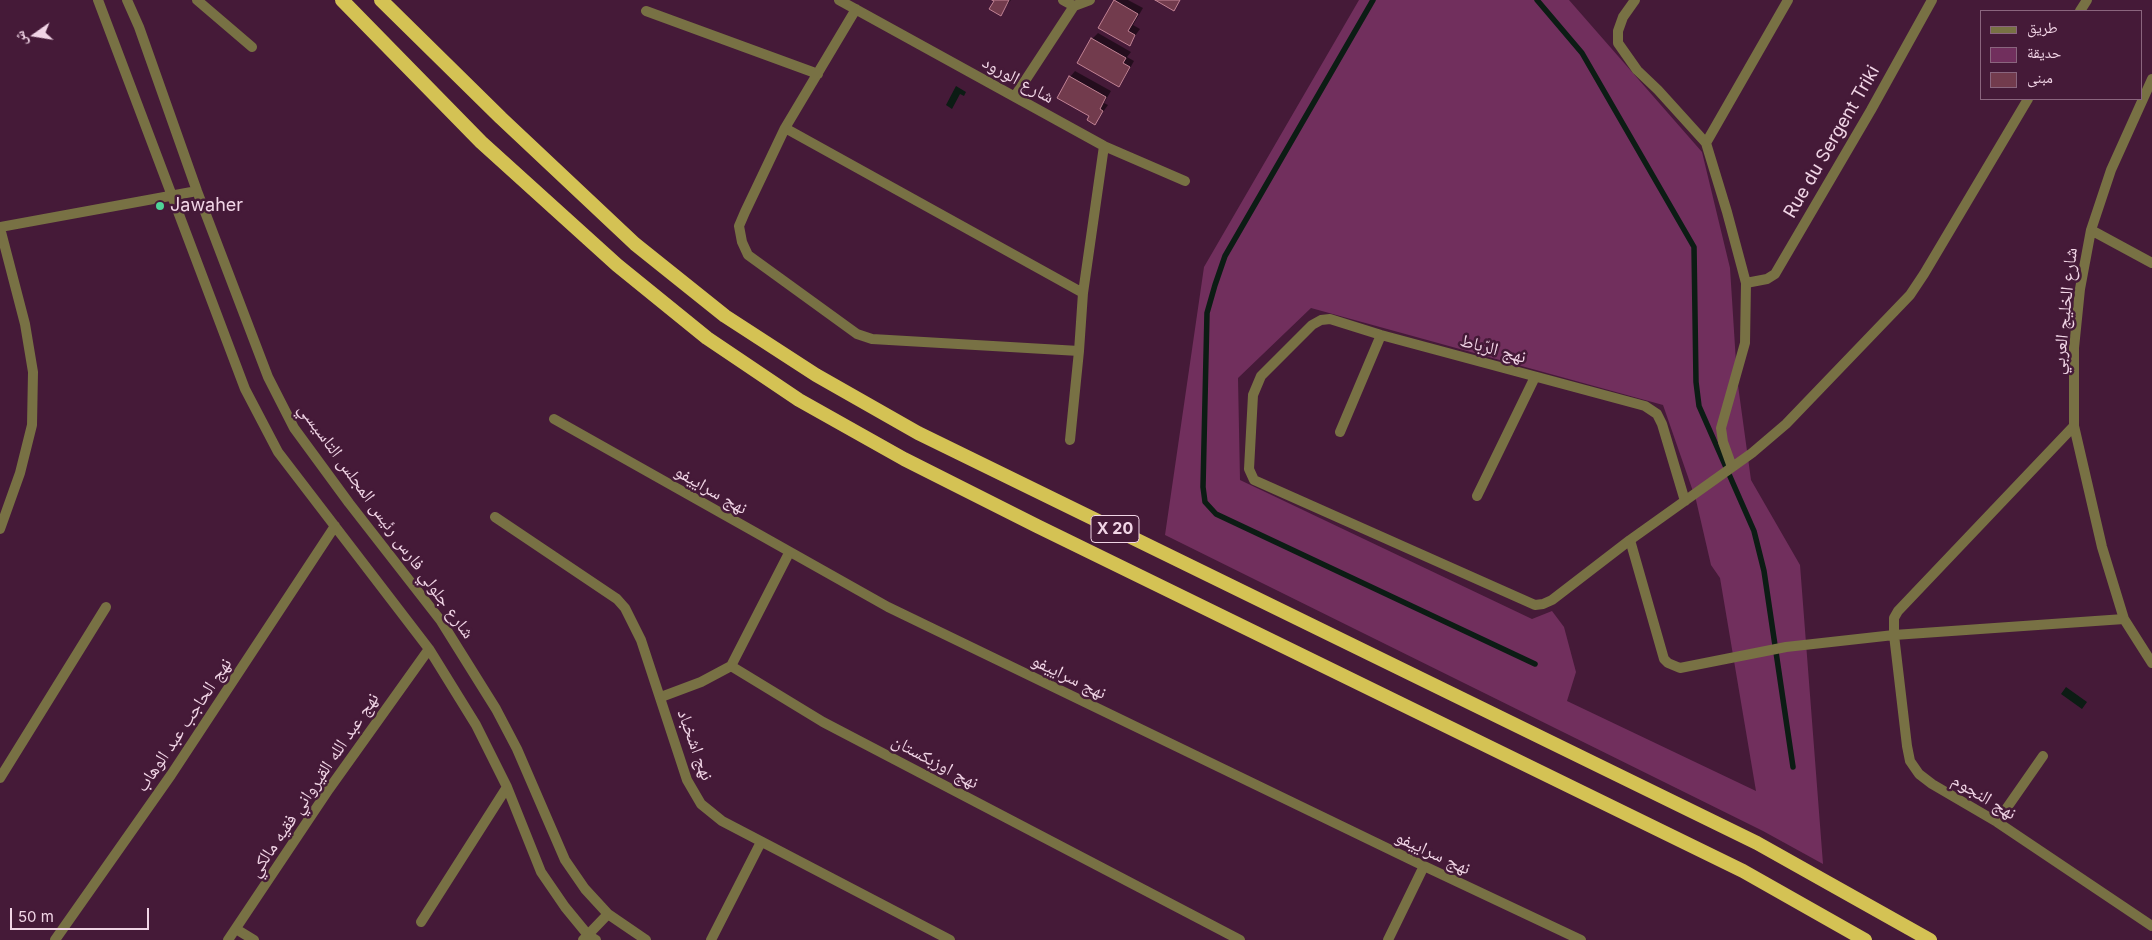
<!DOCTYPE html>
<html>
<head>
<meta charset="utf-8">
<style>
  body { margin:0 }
  #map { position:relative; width:2152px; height:940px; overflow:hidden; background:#451a38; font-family:Inter,"Noto Naskh Arabic",sans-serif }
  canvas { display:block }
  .legend { position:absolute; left:1980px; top:10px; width:162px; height:90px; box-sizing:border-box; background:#451a38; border:1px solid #8a657e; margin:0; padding:6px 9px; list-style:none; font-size:15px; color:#f1d5e6 }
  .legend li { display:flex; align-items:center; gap:10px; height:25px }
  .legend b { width:25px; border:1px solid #8a657e }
  .north { position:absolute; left:10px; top:10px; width:50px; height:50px; -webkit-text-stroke:4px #451a38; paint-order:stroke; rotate:257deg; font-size:14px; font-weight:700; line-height:20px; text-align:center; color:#f1d5e6 }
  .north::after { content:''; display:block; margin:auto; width:18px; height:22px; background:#f1d5e6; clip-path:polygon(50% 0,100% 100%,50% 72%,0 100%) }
  .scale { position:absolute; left:10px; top:908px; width:139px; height:22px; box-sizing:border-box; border:2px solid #f1d5e6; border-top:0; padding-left:6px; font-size:15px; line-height:18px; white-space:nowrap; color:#f1d5e6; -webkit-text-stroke:4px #451a38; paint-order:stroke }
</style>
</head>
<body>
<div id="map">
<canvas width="2152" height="940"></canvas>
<ul class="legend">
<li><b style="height:6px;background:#787144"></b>طريق</li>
<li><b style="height:14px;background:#712f5d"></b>حديقة</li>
<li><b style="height:14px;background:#723b4d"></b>مبنى</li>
</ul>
<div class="north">ش</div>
<div class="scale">50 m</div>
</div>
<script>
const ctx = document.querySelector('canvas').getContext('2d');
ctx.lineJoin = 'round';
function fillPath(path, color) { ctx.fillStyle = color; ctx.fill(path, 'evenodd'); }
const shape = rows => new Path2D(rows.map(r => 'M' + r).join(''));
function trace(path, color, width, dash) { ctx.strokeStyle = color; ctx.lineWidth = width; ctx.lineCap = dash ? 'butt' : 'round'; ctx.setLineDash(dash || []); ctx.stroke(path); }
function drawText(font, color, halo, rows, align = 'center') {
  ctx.font = font + ' Inter,"Noto Naskh Arabic",sans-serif'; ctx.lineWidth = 5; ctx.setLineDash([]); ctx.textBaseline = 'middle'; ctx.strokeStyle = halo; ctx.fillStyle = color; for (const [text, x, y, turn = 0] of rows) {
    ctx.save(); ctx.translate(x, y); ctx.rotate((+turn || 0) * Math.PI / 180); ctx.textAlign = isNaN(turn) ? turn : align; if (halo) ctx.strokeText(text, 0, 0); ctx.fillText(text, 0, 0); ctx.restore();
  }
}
const green = shape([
  [1359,0,1569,0,1702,152,1730,268,1737,378,1751,480,1800,565,1823,864,1763,831,1165,535,1204,267],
  [1311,308,1663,405,1696,500,1711,565,1720,578,1756,791,1567,701,1576,672,1564,627,1552,611,1532,619,1240,480,1238,378]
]);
const water = shape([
  [956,86,966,92,964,96,960,94,952,109,946,105],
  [2066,687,2087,702,2082,709,2061,694]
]);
const shadow = shape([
  [995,0,1011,0,1000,14],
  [1116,0,1128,0,1143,8,1133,25,1140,29,1129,44],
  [1098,33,1131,52,1127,57,1134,61,1124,79,1118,85,1092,39],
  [1075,71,1111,91,1104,103,1108,105,1095,123,1070,77]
]);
const stream = shape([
  [1373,0,1225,256,1215,285,1207,313,1203,487,1205,502,1216,514,1535,664],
  [1537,0,1582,53,1694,247,1696,382,1699,406,1754,531,1764,571,1793,767]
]);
const building = shape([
  [992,0,1009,0,1001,16,989,9,994,1,992,0],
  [1114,0,1138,14,1128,31,1135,35,1130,46,1098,28,1114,0],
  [1155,0,1180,0,1174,11,1155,0],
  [1091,38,1126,58,1123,63,1130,67,1119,87,1077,63,1091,38],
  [1069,76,1106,97,1100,109,1103,111,1095,125,1087,120,1089,116,1057,98,1069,76]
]);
const minor = shape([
  [98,0,245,389,278,452,429,649,476,725,507,787,541,872,565,907,588,935,596,940],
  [127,0,139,27,197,191,268,377,294,428,349,503,441,621,496,709,517,749,565,860,585,889,608,914,646,940],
  [197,0,252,47],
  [839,0,1104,146,1185,181],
  [1063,0,1074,6],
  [1635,0,1623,17,1618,31,1618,43,1637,70,1658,90,1706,143,1727,212,1746,283,1745,343,1721,428,1723,442,1732,467],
  [1074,6,1090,0],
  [856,9,785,128,745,212,739,226,742,242,748,255,857,334,872,339,1079,351],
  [646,11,818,74],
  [2080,11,2087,0],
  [2152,79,2111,170,2091,230,2080,289,2074,348,2074,426,2102,547,2124,619,2152,663],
  [1015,96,1074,6],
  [785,128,1083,293],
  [1706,143,1788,0],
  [0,227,197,191],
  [0,228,25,324,33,372,32,425,20,473,0,529],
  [2091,230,2152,263],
  [1746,283,1767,279,1775,274,1871,110,1932,0],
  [554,419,888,607,1424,866,1581,940],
  [2074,426,1898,611,1894,618,1894,635,1907,746,1910,761,1919,774,1932,784,1997,822,2152,926],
  [1340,432,1381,335],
  [1070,440,1079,351,1083,293,1104,146],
  [1477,496,1535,377],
  [1685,501,1662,424,1657,414,1645,406,1381,335,1330,319,1321,320,1312,325,1261,376,1253,395,1249,469,1254,480,1535,605,1543,604,1552,600,1630,540,1752,453,1786,424,1910,295,1924,274,2028,99],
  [495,517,617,599,625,608,641,640,687,780,701,804,722,821,950,940],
  [1630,540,1664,659,1668,663,1680,668,1786,647,1894,635,2124,619],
  [731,666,823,722,1240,940],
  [731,666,789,553],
  [661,697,701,682,731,666],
  [0,778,106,607],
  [1997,822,2043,756],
  [421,922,507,787],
  [236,929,254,940],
  [55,940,171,775,335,526],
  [228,940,329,789,429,649],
  [583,940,608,914],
  [711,940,761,842],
  [1388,940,1424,866]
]);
const trunk = shape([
  [342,0,481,142,617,265,707,338,799,400,904,459,1037,526,1743,871,1865,940],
  [381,0,501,118,635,244,725,316,816,375,918,433,1757,843,1930,940]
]);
const markers = [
  [160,206,5,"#4fd398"]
];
const shields = [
  [1115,529,48]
];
const shieldNames = [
  ["X 20",1115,529]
];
const streetNames = [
  ["شارع الورود",1018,80,29],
  ["Rue du Sergent Triki",1832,142,-60],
  ["شارع الخليج العربي",2065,311,-84],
  ["نهج الرّباط",1493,349,15],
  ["نهج سراييفو",711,490,30],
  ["شارع جلولي فارس رئيس المجلس التاسيسي",386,521,54],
  ["نهج سراييفو",1069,677,26],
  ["نهج الحاجب عبد الوهاب",184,725,-56],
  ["نهج اشخباد",695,745,70],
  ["نهج اوزبكستان",935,762,28],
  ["نهج عبد الله القيرواني فقيه مالكي",314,785,-56],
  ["نهج النجوم",1984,797,31],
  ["نهج سراييفو",1433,853,25]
];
const poiNames = [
  ["Jawaher",170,206]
];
fillPath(green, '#712f5d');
fillPath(water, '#0c1c14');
fillPath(shadow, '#0007');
trace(stream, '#0c1c14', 5.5);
fillPath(building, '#723b4d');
trace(building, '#c08294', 1);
trace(minor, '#787144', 10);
trace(trunk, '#d4c254', 14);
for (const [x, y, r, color] of markers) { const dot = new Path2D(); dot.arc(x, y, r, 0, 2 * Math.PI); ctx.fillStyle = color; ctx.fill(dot); trace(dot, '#451a38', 2); }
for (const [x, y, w] of shields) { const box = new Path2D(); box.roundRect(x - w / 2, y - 13.5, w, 27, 4); ctx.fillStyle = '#451a38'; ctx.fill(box); trace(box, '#f1d5e6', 1); }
drawText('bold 16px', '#f1d5e6', null, shieldNames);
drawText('18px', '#f1d5e6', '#451a38', streetNames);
drawText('18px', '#f1d5e6', '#451a38', poiNames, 'left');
</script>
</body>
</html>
